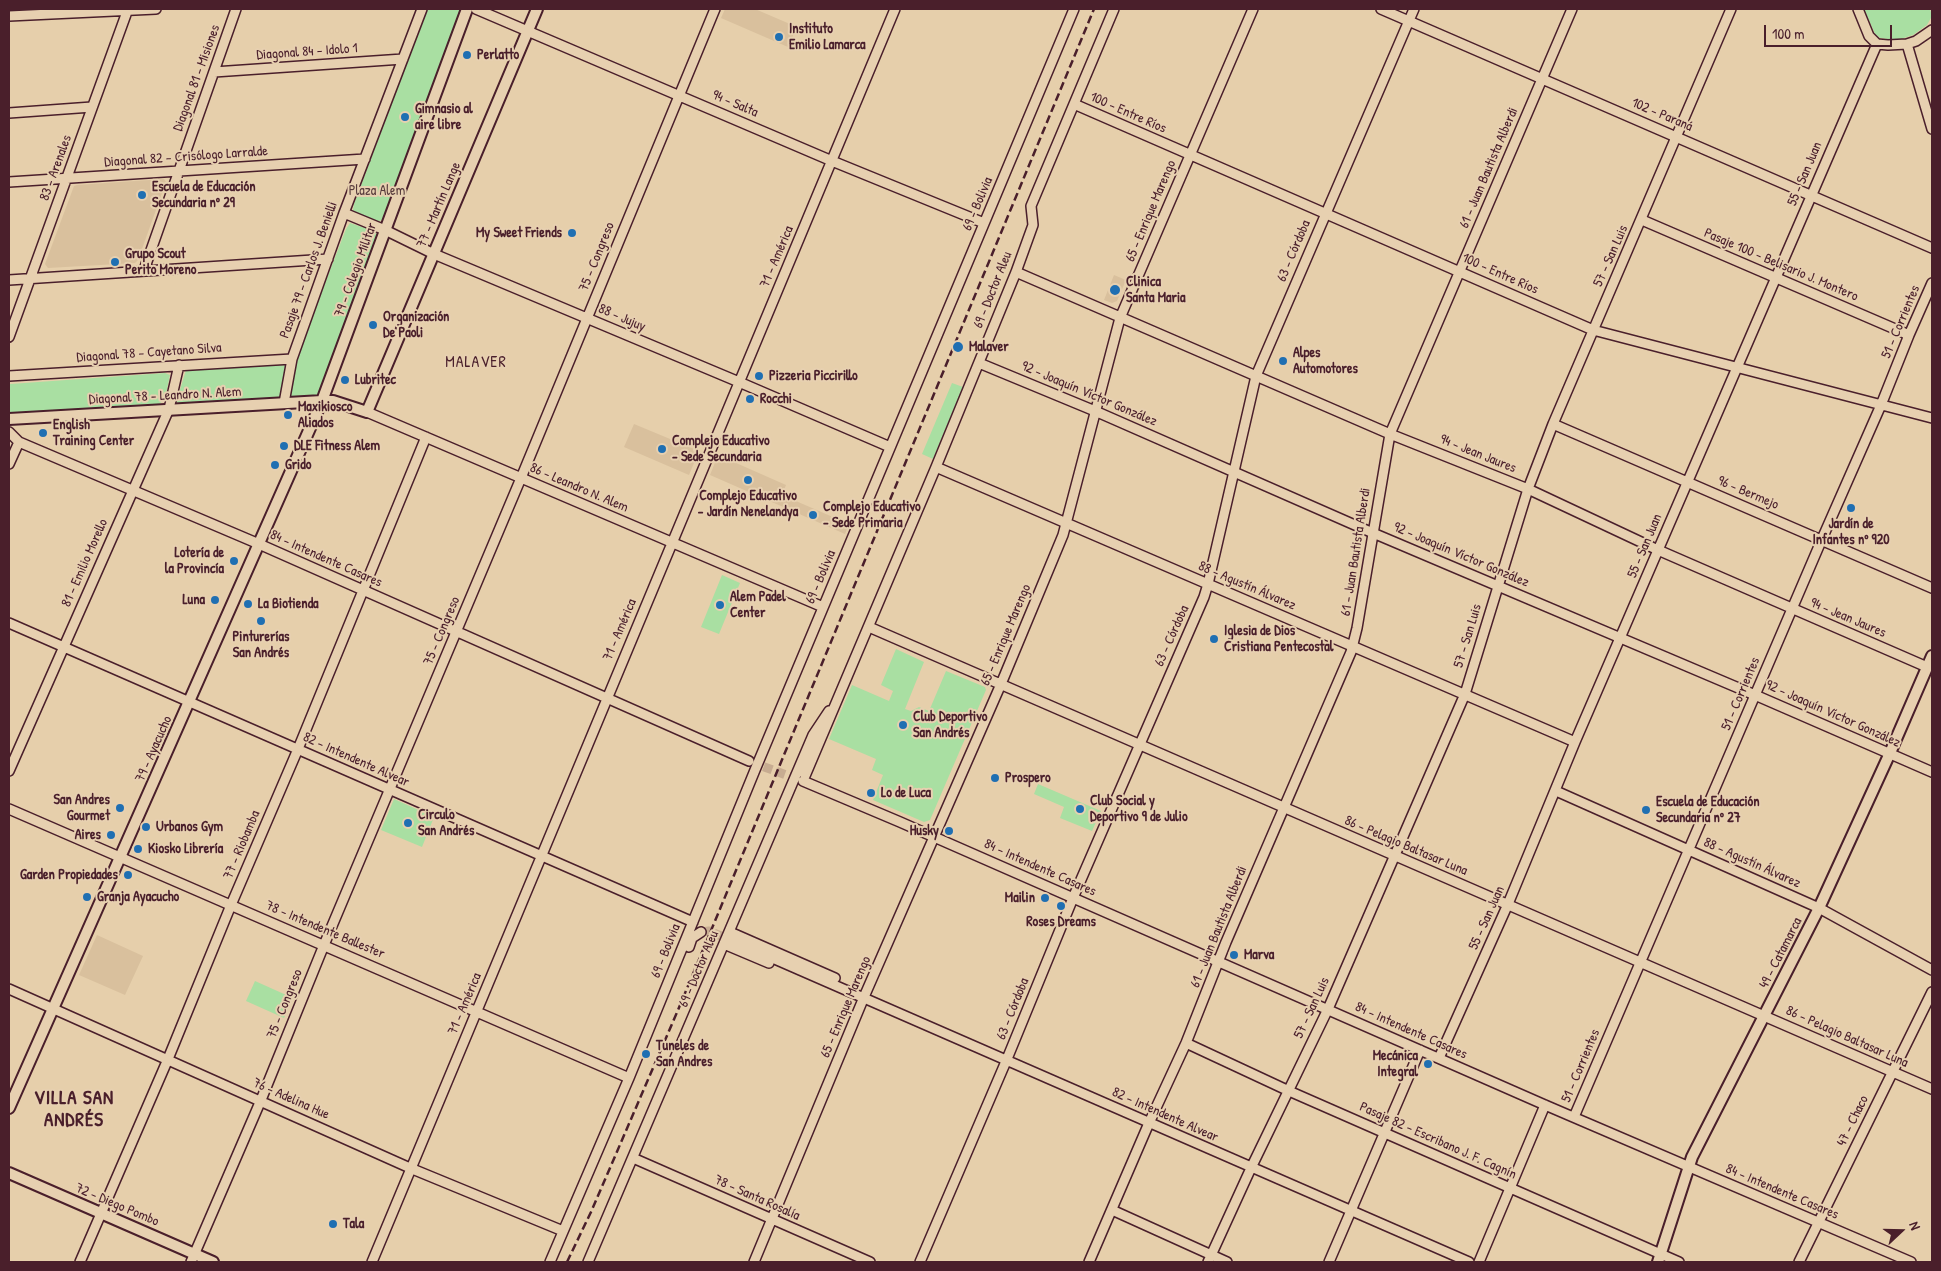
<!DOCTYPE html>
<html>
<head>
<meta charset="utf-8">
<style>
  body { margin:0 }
  #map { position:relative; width:1941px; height:1271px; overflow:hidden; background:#e6cfab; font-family:"Patrick Hand",sans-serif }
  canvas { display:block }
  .frame { position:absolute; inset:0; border:10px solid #4a1f2b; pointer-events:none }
  .north { position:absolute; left:1876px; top:1206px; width:50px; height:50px; -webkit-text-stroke:4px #e7d0b0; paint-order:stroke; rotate:69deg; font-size:14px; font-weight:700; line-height:20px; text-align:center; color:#4a1f2b }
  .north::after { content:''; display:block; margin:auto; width:18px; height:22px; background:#4a1f2b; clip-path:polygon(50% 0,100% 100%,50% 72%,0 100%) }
  .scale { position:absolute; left:1764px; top:25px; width:128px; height:22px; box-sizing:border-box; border:2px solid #4a1f2b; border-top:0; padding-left:6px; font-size:15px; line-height:18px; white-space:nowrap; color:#4a1f2b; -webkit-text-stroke:4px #e7d0b0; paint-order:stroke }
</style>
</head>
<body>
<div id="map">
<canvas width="1941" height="1271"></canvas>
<div class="frame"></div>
<div class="north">N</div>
<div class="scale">100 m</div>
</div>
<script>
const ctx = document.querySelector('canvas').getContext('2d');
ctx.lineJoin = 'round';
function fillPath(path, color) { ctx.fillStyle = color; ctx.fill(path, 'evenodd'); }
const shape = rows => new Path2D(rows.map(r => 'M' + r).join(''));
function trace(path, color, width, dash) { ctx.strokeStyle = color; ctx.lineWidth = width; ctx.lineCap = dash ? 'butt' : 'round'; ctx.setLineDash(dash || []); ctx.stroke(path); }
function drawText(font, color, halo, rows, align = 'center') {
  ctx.font = font + ' "Patrick Hand",sans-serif'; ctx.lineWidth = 4; ctx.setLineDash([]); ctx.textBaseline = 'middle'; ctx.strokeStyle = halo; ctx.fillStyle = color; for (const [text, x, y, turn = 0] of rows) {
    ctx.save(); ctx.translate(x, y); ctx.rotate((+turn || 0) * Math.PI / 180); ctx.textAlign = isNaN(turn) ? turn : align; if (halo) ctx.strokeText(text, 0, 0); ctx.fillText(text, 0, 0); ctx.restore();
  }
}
const built = shape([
  [725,9,755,9,797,27,788,47,721,18],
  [164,179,166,182,138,260,135,263,48,268,45,264,74,186,77,185],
  [1114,275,1126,280,1117,301,1112,303,1104,300],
  [634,424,699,451,689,475,624,447],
  [718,455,786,485,782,495,849,524,845,534,710,475],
  [97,935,143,956,125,995,79,975]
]);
const green = shape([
  [427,9,460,9,462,10,385,219,376,222,355,214,353,210,354,204],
  [1864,9,1930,9,1932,16,1927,25,1913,35,1901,39,1888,39,1880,38,1875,34],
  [350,223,374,231,378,235,377,239,320,393,316,397,291,398,290,395,297,355,346,229],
  [286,365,282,397,176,403,186,370],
  [165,373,170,375,165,399,159,404,13,414,9,413,10,384],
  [952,383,963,387,933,459,922,454],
  [722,575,740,583,719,634,701,627],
  [896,649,924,662,905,709,911,711,919,707,929,711,946,671,985,687,986,690,930,820,924,822,873,800,883,775,872,770,876,759,829,739,852,685,889,701,893,691,881,685],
  [1038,784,1101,811,1092,831,1060,818,1064,807,1034,794],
  [394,799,434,817,422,847,381,830],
  [255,981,293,998,284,1018,246,1001]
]);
const minorTunnel = shape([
  [751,762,800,780],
  [701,932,709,931,731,940]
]);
const minor = shape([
  [476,9,832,161,984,223],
  [1381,9,1932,248],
  [1858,9,1869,36,1877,44,1888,45,1907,44,1916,41,1932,30],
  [9,16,156,9],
  [1907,44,1932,129],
  [214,72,403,59],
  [1074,104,1593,330,1932,418],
  [9,113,92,107],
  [9,182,365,159],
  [344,213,385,230,434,254,739,382,890,447],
  [1642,220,1909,335],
  [144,270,236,9],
  [1016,272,1390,434,1528,489,1658,550,1927,667],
  [9,280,328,259],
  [9,337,128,9],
  [979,363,1095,411,1373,533,1755,695,1932,772],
  [9,376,292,359],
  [284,403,292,359,344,213,422,9],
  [367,412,823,607],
  [1553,424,1932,588],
  [9,432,19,442,259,544,749,761],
  [9,464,19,442],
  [936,467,1575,742],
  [9,623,693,922],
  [869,627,1932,1089],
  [9,771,169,409,179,365],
  [805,776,936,467,1016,272,1033,225,1031,206,1114,9],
  [803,781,900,822,1545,1105,1911,1262],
  [1556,791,1819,908,1932,970],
  [9,809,629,1078],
  [730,932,835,978],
  [731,940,1469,1262],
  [724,944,769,963],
  [689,947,692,938,701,932],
  [9,989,410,1168,563,1231],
  [1186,1043,1289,1091,1679,1262],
  [1439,1058,1508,904,1575,742,1877,44],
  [1574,1117,1822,539,1881,405,1909,335,1932,283],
  [633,1158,870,1262],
  [1112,1210,1227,1262],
  [80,1262,168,1059,231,905,298,749,426,437],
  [191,1262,261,1100,324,945,521,478,715,9],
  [372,1262,895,9],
  [550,1262,629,1078,755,770,1074,9],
  [588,1262,813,735,829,711],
  [754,1262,864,997,1001,684,1063,535,1120,318,1253,9],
  [920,1262,1007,1059,1073,898,1204,597,1208,584,1256,376,1414,9],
  [1089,1262,1149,1123,1186,1043,1226,942,1351,652,1357,628,1390,434,1572,9],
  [1208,1262,1251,1168,1328,1009,1465,694,1528,489,1553,424,1731,9],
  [1329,1262,1420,1050],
  [1479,1262,1545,1105],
  [1799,1262,1932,992]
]);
const tertiary = shape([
  [9,419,322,401,333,401,367,412,537,9],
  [9,1108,322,401,467,9],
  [9,1173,213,1262],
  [1658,1262,1692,1157,1819,908,1890,753,1932,656]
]);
const rail = shape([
  [567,1262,591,1212,678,1010,1094,9]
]);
const markers = [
  [779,37,5,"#1f6fb2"],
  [467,55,5,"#1f6fb2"],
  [405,117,5,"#1f6fb2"],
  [142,195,5,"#1f6fb2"],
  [572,233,5,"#1f6fb2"],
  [115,262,5,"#1f6fb2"],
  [1115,290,6,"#1f6fb2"],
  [373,325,5,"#1f6fb2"],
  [958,347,6,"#1f6fb2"],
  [1283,361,5,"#1f6fb2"],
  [759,376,5,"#1f6fb2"],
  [345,380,5,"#1f6fb2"],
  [750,399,5,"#1f6fb2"],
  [288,415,5,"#1f6fb2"],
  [43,433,5,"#1f6fb2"],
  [284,446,5,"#1f6fb2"],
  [662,449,5,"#1f6fb2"],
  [275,465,5,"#1f6fb2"],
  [748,480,5,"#1f6fb2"],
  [1851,508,5,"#1f6fb2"],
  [813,515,5,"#1f6fb2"],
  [234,561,5,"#1f6fb2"],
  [215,600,5,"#1f6fb2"],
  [248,604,5,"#1f6fb2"],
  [720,605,5,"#1f6fb2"],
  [261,621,5,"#1f6fb2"],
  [1214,639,5,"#1f6fb2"],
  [903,725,5,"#1f6fb2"],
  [995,778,5,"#1f6fb2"],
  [871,793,5,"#1f6fb2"],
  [120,808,5,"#1f6fb2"],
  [1080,809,5,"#1f6fb2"],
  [1646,810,5,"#1f6fb2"],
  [408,823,5,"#1f6fb2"],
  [146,827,5,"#1f6fb2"],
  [949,831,5,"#1f6fb2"],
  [111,835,5,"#1f6fb2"],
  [138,849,5,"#1f6fb2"],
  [128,875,5,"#1f6fb2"],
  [87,897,5,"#1f6fb2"],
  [1045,898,5,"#1f6fb2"],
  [1061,906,5,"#1f6fb2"],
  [1234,955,5,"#1f6fb2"],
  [646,1054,5,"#1f6fb2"],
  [1428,1064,5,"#1f6fb2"],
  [333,1224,5,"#1f6fb2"]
];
const poiNames = [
  ["Instituto",789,29],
  ["Emilio Lamarca",789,45],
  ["Perlatto",477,55],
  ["Gimnasio al",415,109],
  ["aire libre",415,125],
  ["Escuela de Educación",152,187],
  ["Secundaria nº 29",152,203],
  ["My Sweet Friends",562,233,"right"],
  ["Grupo Scout",125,254],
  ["Perito Moreno",125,270],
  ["Clinica",1126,282],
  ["Santa Maria",1126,298],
  ["Organización",383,317],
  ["De Paoli",383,333],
  ["Malaver",969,347],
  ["Alpes",1293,353],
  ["Automotores",1293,369],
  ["Pizzeria Piccirillo",769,376],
  ["Lubritec",355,380],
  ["Rocchi",760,399],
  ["Maxikiosco",298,407],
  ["Aliados",298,423],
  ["English",53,425],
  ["Training Center",53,441],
  ["Complejo Educativo",672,441],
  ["- Sede Secundaria",672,457],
  ["DLE Fitness Alem",294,446],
  ["Grido",285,465],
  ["Complejo Educativo",748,496,"center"],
  ["- Jardín Nenelandya",748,512,"center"],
  ["Complejo Educativo",823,507],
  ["- Sede Primaria",823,523],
  ["Jardín de",1851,524,"center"],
  ["Infantes nº 920",1851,540,"center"],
  ["Lotería de",224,553,"right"],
  ["la Provincía",224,569,"right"],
  ["Alem Padel",730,597],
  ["Center",730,613],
  ["Luna",205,600,"right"],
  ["La Biotienda",258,604],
  ["Iglesia de Dios",1224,631],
  ["Cristiana Pentecostal",1224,647],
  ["Pinturerías",261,637,"center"],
  ["San Andrés",261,653,"center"],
  ["Club Deportivo",913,717],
  ["San Andrés",913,733],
  ["Prospero",1005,778],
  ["Lo de Luca",881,793],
  ["San Andres",110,800,"right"],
  ["Gourmet",110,816,"right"],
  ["Club Social y",1090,801],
  ["Deportivo 9 de Julio",1090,817],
  ["Escuela de Educación",1656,802],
  ["Secundaria nº 27",1656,818],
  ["Circulo",418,815],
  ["San Andrés",418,831],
  ["Urbanos Gym",156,827],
  ["Husky",939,831,"right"],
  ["Aires",101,835,"right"],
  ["Kiosko Librería",148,849],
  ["Garden Propiedades",118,875,"right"],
  ["Granja Ayacucho",97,897],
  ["Mailin",1035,898,"right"],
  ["Roses Dreams",1061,922,"center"],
  ["Marva",1244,955],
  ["Tuneles de",656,1046],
  ["San Andres",656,1062],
  ["Mecánica",1418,1056,"right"],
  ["Integral",1418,1072,"right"],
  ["Tala",343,1224]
];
const streetNames = [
  ["Diagonal 84 - Idolo 1",307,52,-4],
  ["Diagonal 81 - Misiones",197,78,-70],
  ["94 - Salta",735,104,23],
  ["100 - Entre Ríos",1128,113,24],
  ["102 - Paraná",1662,115,23],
  ["Diagonal 82 - Crisólogo Larralde",186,157,-4],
  ["83 - Arenales",56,168,-70],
  ["61 - Juan Bautista Alberdi",1489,168,-67],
  ["55 - San Juan",1805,174,-67],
  ["69 - Bolivia",978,204,-67],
  ["77 - Martín Lange",439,205,-67],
  ["65 - Enrique Marengo",1151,211,-67],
  ["63 - Córdoba",1294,251,-67],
  ["57 - San Luis",1611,256,-66],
  ["75 - Congreso",597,257,-68],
  ["71 - América",777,257,-67],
  ["Pasaje 100 - Belisario J. Montero",1781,265,23],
  ["Pasaje 79 - Carlos J. Benielli",309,270,-70],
  ["79 - Colegio Militar",356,270,-70],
  ["100 - Entre Ríos",1500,274,24],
  ["69 - Doctor Aleu",993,290,-68],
  ["88 - Jujuy",622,318,23],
  ["51 - Corrientes",1901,322,-67],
  ["Diagonal 78 - Cayetano Silva",149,353,-4],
  ["92 - Joaquín Víctor González",1089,394,23],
  ["Diagonal 78 - Leandro N. Alem",165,396,-3],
  ["94 - Jean Jaures",1478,454,22],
  ["86 - Leandro N. Alem",579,488,23],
  ["96 - Bermejo",1748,493,23],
  ["55 - San Juan",1645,546,-67],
  ["61 - Juan Bautista Alberdi",1356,552,-81],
  ["92 - Joaquín Víctor González",1461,555,23],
  ["84 - Intendente Casares",326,559,24],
  ["81 - Emilio Morello",85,563,-66],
  ["69 - Bolivia",821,577,-67],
  ["88 - Agustín Álvarez",1247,586,23],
  ["94 - Jean Jaures",1848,618,23],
  ["71 - América",620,630,-67],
  ["75 - Congreso",442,631,-67],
  ["65 - Enrique Marengo",1006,635,-67],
  ["63 - Córdoba",1172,636,-66],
  ["57 - San Luis",1468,636,-73],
  ["51 - Corrientes",1741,694,-67],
  ["92 - Joaquín Víctor González",1833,714,24],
  ["79 - Ayacucho",154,749,-66],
  ["82 - Intendente Alvear",356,760,24],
  ["77 - Riobamba",242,845,-67],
  ["86 - Pelagio Baltasar Luna",1406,846,23],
  ["88 - Agustín Álvarez",1752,863,24],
  ["84 - Intendente Casares",1040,868,24],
  ["55 - San Juan",1487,918,-66],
  ["61 - Juan Bautista Alberdi",1219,927,-68],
  ["78 - Intendente Ballester",325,930,23],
  ["69 - Bolivia",666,951,-68],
  ["49 - Catamarca",1781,953,-63],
  ["69 - Doctor Aleu",699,969,-67],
  ["75 - Congreso",285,1004,-68],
  ["71 - América",465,1004,-67],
  ["65 - Enrique Marengo",846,1007,-67],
  ["57 - San Luis",1312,1008,-65],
  ["63 - Córdoba",1013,1009,-68],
  ["84 - Intendente Casares",1411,1031,24],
  ["86 - Pelagio Baltasar Luna",1847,1037,24],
  ["51 - Corrientes",1581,1066,-67],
  ["76 - Adelina Hue",291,1099,24],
  ["82 - Intendente Alvear",1165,1115,24],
  ["47 - Chaco",1853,1121,-64],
  ["Pasaje 82 - Escribano J. F. Cagnín",1438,1141,24],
  ["84 - Intendente Casares",1782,1192,23],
  ["78 - Santa Rosalía",757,1198,24],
  ["72 - Diego Pombo",117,1205,23]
];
const parkNames = [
  ["Plaza Alem",377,191]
];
const quarterNames = [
  ["MALAVER",476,363]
];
const districtNames = [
  ["VILLA SAN",74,1099],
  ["ANDRÉS",74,1121]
];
fillPath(built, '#d9c09d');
fillPath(green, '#a9dfa2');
trace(minorTunnel, '#c7ac91', 9, [9, 4.5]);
trace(minor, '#4a1f2b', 12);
trace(tertiary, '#4a1f2b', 14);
trace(minor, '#e7d0b0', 9);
trace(tertiary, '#e7d0b0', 10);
trace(rail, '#4a1f2b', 2.5, [8, 4]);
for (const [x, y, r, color] of markers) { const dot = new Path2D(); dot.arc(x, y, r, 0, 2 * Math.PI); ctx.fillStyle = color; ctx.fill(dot); trace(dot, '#e7d0b0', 2); }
drawText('bold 14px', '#4a1f2b', '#e7d0b0', poiNames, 'left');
drawText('14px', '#4a1f2b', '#e7d0b0', streetNames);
drawText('14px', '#583c3d', '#e7d0b0', parkNames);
ctx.letterSpacing = '1px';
drawText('16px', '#4a1f2b', '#e7d0b0', quarterNames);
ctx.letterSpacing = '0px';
ctx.letterSpacing = '1px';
drawText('bold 19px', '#4a1f2b', '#e7d0b0', districtNames);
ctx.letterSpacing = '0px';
</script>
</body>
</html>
